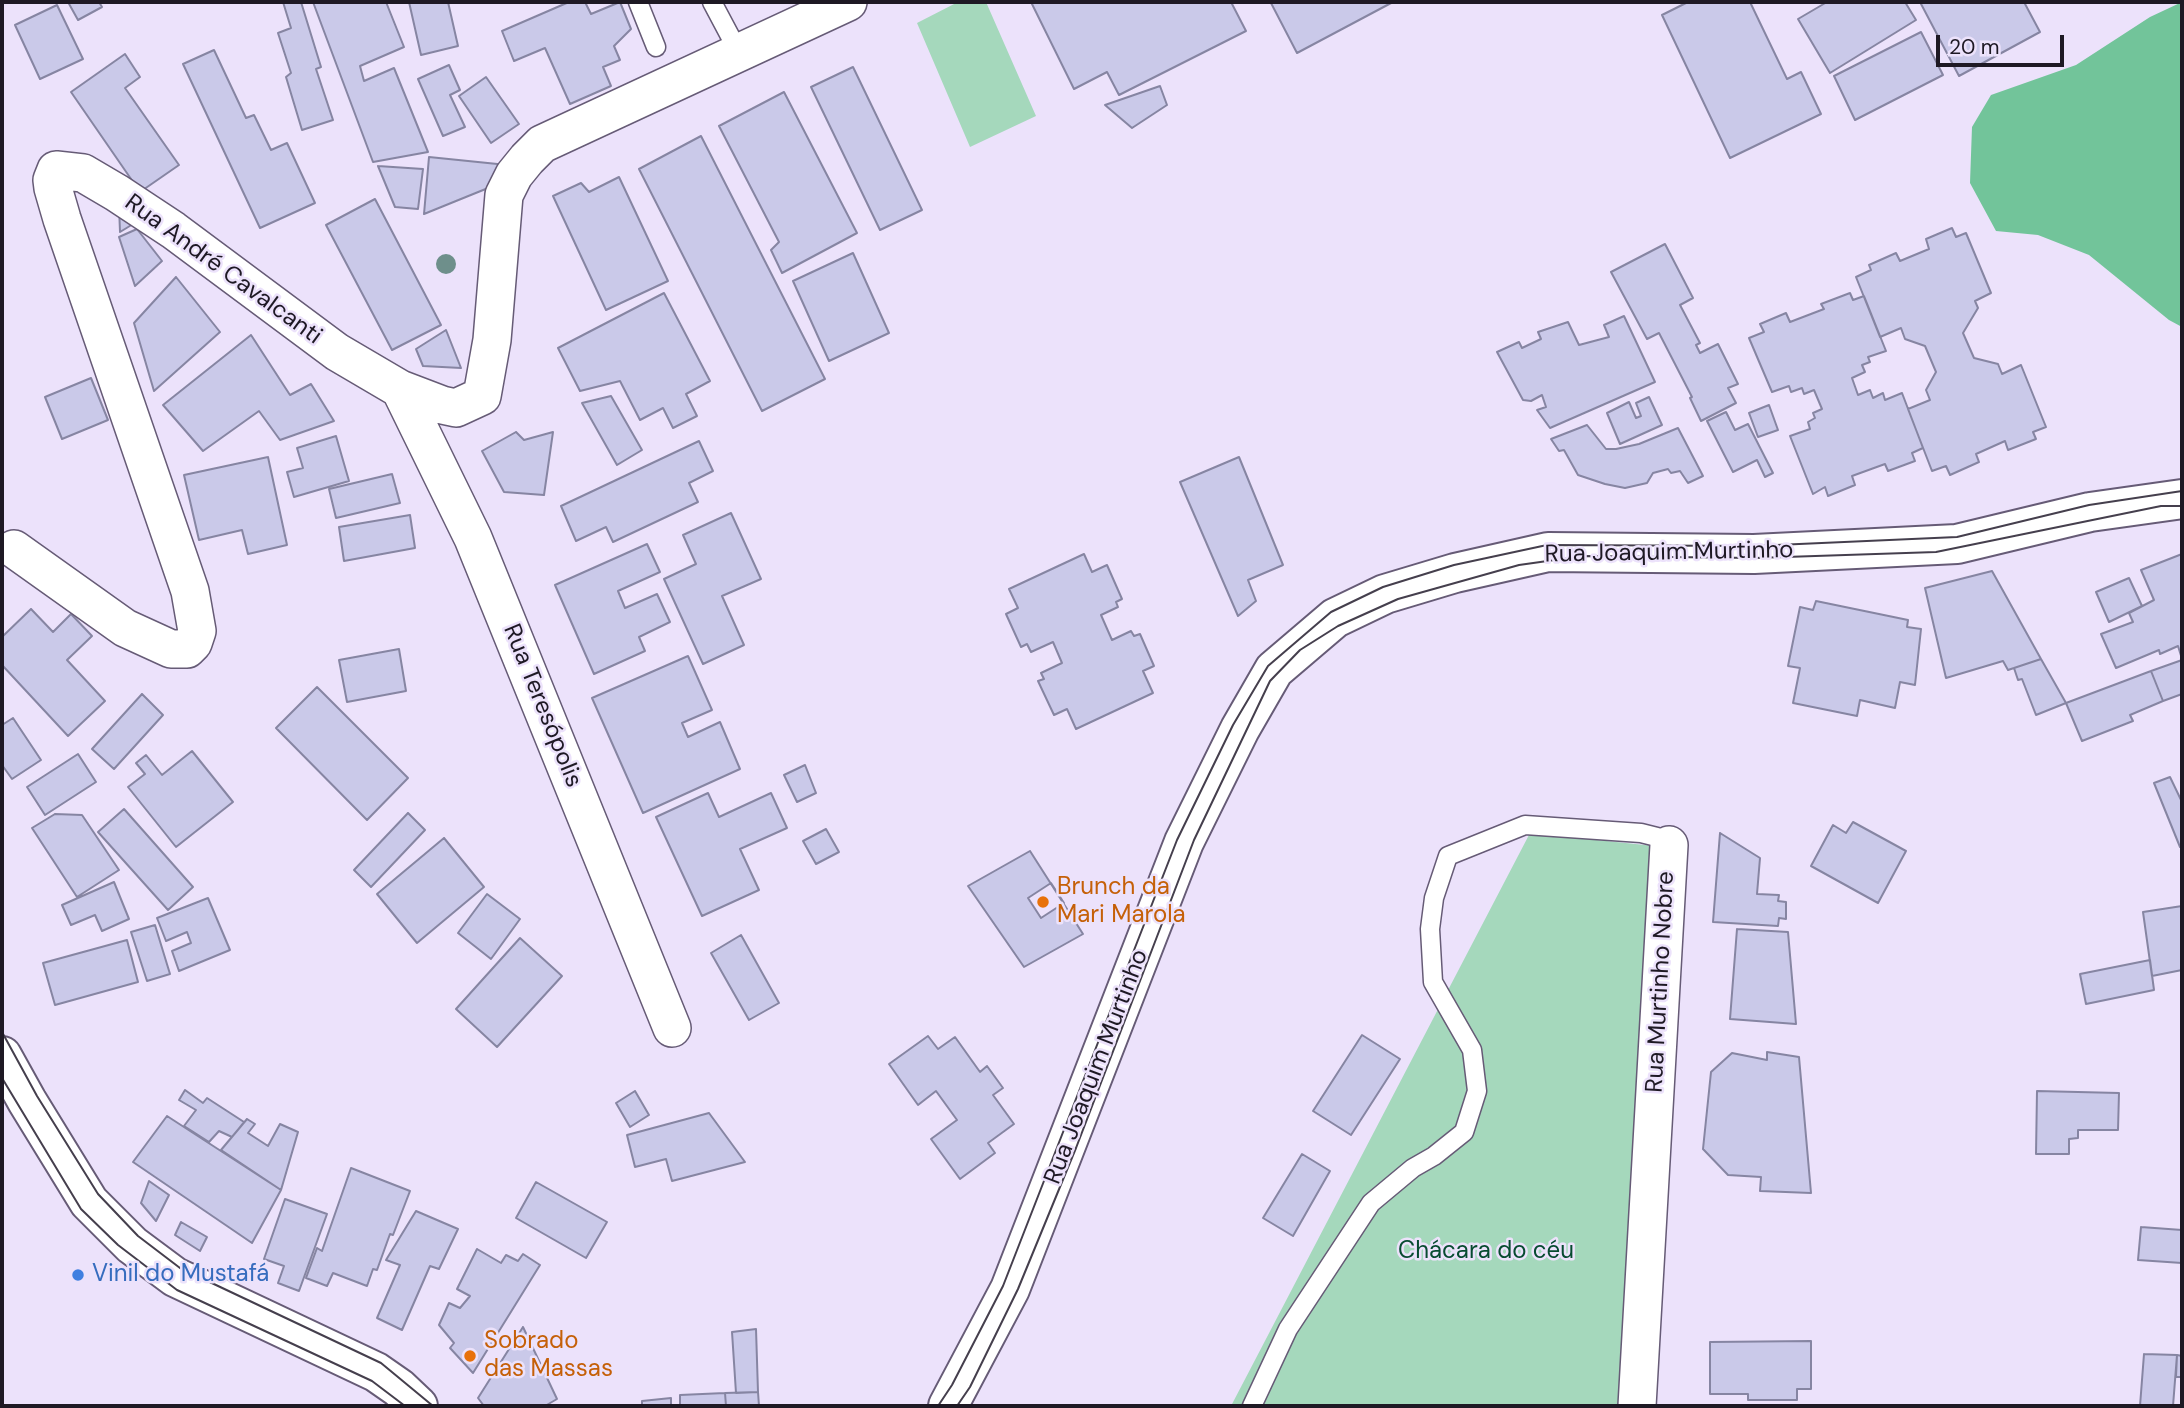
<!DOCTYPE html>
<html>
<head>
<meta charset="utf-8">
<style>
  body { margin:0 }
  #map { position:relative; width:2184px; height:1408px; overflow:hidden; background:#ece2fb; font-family:"DM Sans",sans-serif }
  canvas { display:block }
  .frame { position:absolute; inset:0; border:4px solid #1e1924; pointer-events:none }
  .scale { position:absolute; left:1936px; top:35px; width:128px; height:32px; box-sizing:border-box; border:4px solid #1e1924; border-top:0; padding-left:9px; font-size:21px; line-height:24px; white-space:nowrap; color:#1e1924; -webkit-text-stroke:5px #ece2fb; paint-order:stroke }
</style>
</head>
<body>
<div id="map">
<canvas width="2184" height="1408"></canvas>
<div class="frame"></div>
<div class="scale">20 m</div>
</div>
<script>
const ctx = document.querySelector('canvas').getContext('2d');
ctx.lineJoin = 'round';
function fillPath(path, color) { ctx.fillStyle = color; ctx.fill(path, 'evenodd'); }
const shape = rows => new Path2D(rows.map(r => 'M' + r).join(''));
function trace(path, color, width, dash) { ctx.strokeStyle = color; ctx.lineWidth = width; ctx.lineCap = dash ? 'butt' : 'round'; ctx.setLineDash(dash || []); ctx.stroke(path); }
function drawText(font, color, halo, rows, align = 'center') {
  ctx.font = font + ' "DM Sans",sans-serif'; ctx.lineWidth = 5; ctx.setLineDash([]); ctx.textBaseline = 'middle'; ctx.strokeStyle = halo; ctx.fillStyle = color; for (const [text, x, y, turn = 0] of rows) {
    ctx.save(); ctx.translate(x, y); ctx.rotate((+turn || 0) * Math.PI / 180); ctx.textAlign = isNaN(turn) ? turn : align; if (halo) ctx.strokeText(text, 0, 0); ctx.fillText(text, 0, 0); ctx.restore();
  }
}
const green = shape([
  [958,2,986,2,1036,116,970,147,917,23],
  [1530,833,1664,847,1630,1406,1231,1406]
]);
const forest = shape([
  [2182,2,2182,327,2169,320,2089,255,2038,235,1996,231,1970,183,1972,127,1991,95,2076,65,2150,17]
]);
const building = shape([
  [68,2,99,2,102,7,78,20,68,2],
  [283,2,301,2,321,67,316,69,333,120,302,130,286,77,291,73,278,33,291,28,283,2],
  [313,2,386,2,404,47,360,66,364,81,394,68,428,152,373,162,313,2],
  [409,2,448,2,458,46,421,55,409,2],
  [569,2,585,2,591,14,620,2,631,29,614,46,620,60,603,67,611,86,570,104,545,48,514,61,502,31,569,2],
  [1031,2,1231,2,1246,31,1119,95,1107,72,1074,89,1031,2],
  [1274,2,1393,2,1297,53,1271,3,1274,2],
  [1688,2,1750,2,1787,79,1801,72,1821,114,1730,158,1662,15,1688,2],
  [1827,2,1905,2,1916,20,1830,73,1798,19,1827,2],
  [1920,2,2024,2,2040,32,1959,76,1920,2],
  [57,5,83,59,40,79,15,25,57,5],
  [1921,32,1943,75,1855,120,1834,76,1921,32],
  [214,50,246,118,254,115,271,150,287,143,315,203,260,228,183,64,214,50],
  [125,54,140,77,125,88,179,165,140,192,71,92,125,54],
  [449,65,460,90,450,95,465,127,443,136,418,79,449,65],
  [853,67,922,210,880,230,811,87,853,67],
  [486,77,519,124,491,143,459,96,486,77],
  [1160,86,1167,105,1132,128,1105,105,1160,86],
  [784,92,857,233,782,273,771,250,779,242,719,126,784,92],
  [701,136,825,379,762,411,639,169,701,136],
  [429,157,517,166,493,186,424,214,429,157],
  [378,166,423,169,418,209,395,207,378,166],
  [619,177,668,281,606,310,553,196,581,183,589,192,619,177],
  [375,199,441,325,392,350,326,225,375,199],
  [119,206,138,221,120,232,119,206],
  [1952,228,1956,237,1966,233,1991,293,1975,301,1978,308,1963,333,1974,358,1998,364,2002,374,2021,365,2046,427,2033,432,2036,439,2008,450,2005,441,1976,454,1979,462,1950,475,1946,466,1932,471,1908,409,1930,400,1926,390,1936,372,1925,346,1905,339,1901,328,1880,337,1856,277,1871,270,1869,265,1896,253,1900,261,1929,249,1926,239,1952,228],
  [137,229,162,261,135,286,119,237,137,229],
  [1665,244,1693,298,1680,305,1700,343,1696,345,1700,353,1718,344,1738,384,1728,388,1736,403,1701,421,1690,398,1692,397,1659,333,1647,339,1611,272,1665,244],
  [853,253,889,333,829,361,793,281,853,253],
  [176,277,220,332,154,391,134,323,176,277],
  [664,293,710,381,686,394,697,416,673,428,663,408,640,420,620,381,580,391,558,348,664,293],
  [1850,293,1853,300,1864,296,1886,351,1868,357,1870,362,1862,365,1865,372,1852,378,1858,395,1870,390,1873,398,1883,393,1885,400,1902,393,1923,448,1912,453,1915,461,1888,471,1885,464,1852,476,1855,485,1828,496,1825,487,1813,494,1790,436,1810,429,1808,422,1815,418,1813,413,1822,409,1814,390,1804,394,1802,388,1791,392,1789,386,1772,392,1749,338,1764,332,1760,324,1786,313,1790,322,1824,309,1821,304,1850,293],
  [1624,316,1655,382,1550,428,1537,410,1546,407,1542,395,1531,401,1523,400,1497,352,1519,342,1522,348,1541,339,1538,332,1568,322,1579,345,1609,337,1604,325,1624,316],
  [446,330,461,368,423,366,416,349,446,330],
  [251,335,290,395,311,384,334,421,280,440,259,411,203,451,163,405,251,335],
  [91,378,108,420,62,439,45,397,91,378],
  [611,396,642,450,617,465,582,403,611,396],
  [1649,397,1662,425,1620,444,1607,413,1629,402,1636,418,1641,416,1636,403,1649,397],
  [1769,405,1778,430,1758,437,1749,413,1769,405],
  [1726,412,1735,430,1748,424,1773,473,1765,477,1757,460,1733,472,1707,421,1726,412],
  [1587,425,1606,449,1616,449,1639,444,1678,428,1703,476,1688,483,1680,471,1671,473,1668,469,1653,473,1647,483,1625,488,1605,484,1578,475,1564,450,1559,451,1551,439,1587,425],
  [516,432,524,440,553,432,544,495,504,492,482,451,516,432],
  [336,436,349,481,294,497,287,472,303,468,297,448,336,436],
  [699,441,713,471,689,483,698,502,613,542,606,527,576,541,561,506,699,441],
  [268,457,287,545,248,554,242,530,199,540,184,475,268,457],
  [1239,457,1283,565,1248,580,1256,601,1238,616,1180,482,1239,457],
  [392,474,400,503,336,518,329,489,392,474],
  [731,513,761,579,722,596,744,645,703,664,664,579,696,564,683,535,731,513],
  [410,515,415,548,344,561,339,527,410,515],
  [647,544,660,572,618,591,625,608,657,594,670,622,639,637,645,651,594,674,555,585,647,544],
  [1084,554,1092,572,1107,565,1122,599,1116,602,1118,607,1101,615,1112,640,1131,631,1134,636,1140,634,1154,666,1143,671,1153,693,1076,729,1067,709,1054,715,1038,681,1044,679,1041,673,1062,663,1053,642,1031,652,1027,644,1021,647,1006,614,1018,608,1009,589,1084,554],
  [2182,554,2182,659,2178,646,2160,654,2159,650,2116,668,2101,634,2133,622,2129,613,2154,600,2141,570,2182,554],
  [1992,571,2041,659,2008,670,2003,661,1946,678,1925,588,1992,571],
  [2129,578,2142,606,2109,622,2096,592,2129,578],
  [1816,601,1908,620,1907,627,1921,629,1915,685,1900,682,1895,708,1860,700,1857,716,1793,703,1800,668,1788,666,1800,607,1813,610,1816,601],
  [31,609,53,632,71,614,92,636,67,660,105,701,68,736,2,665,2,637,31,609],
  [399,649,406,691,347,702,339,660,399,649],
  [688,656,712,710,682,723,688,737,720,722,740,769,643,813,592,698,688,656],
  [2041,659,2066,703,2036,715,2022,679,2018,680,2014,668,2041,659],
  [2182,660,2182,694,2163,701,2151,671,2182,660],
  [2151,671,2163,701,2130,715,2133,721,2082,741,2066,703,2151,671],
  [317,687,408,778,367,820,276,728,317,687],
  [142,694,163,715,114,769,92,749,142,694],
  [13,718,41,760,12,779,2,765,2,725,13,718],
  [192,751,233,802,176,847,128,787,145,774,136,763,146,755,162,775,192,751],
  [78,754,96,782,45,815,27,787,78,754],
  [805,765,816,793,797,802,784,775,805,765],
  [2170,777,2182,802,2182,847,2180,847,2154,783,2170,777],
  [708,793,719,817,771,793,787,828,740,849,759,890,702,916,656,817,708,793],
  [124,809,193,887,168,910,98,832,124,809],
  [408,813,425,830,371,887,354,870,408,813],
  [55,814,82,815,119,870,77,897,32,828,55,814],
  [1853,822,1906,851,1878,903,1811,866,1833,825,1846,833,1853,822],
  [826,829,839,852,816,864,803,841,826,829],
  [1720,833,1760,858,1757,894,1779,895,1778,901,1786,902,1786,919,1779,918,1778,926,1713,922,1720,833],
  [444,838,484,887,417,943,377,894,444,838],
  [1030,851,1083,934,1024,967,968,886,1030,851],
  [114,882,129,919,102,931,95,915,71,925,62,905,114,882],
  [1051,883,1064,903,1041,918,1028,898,1051,883],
  [487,894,520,919,491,959,458,933,487,894],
  [208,898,230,950,179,971,172,951,191,943,187,932,166,941,157,918,208,898],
  [2182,906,2182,970,2152,976,2143,912,2182,906],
  [155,925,170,974,147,981,131,932,155,925],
  [1737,929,1788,932,1796,1024,1730,1019,1737,929],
  [741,935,779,1003,749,1020,711,953,741,935],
  [520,938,562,976,497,1047,456,1009,520,938],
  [127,940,138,982,55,1005,43,963,127,940],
  [2150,960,2154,990,2086,1004,2080,974,2150,960],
  [1362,1035,1400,1059,1351,1135,1313,1111,1362,1035],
  [928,1036,938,1049,955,1037,980,1072,987,1066,1003,1088,993,1095,1014,1124,988,1143,995,1153,960,1179,931,1139,957,1120,936,1091,918,1105,889,1064,928,1036],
  [1767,1052,1799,1057,1811,1193,1760,1191,1761,1177,1728,1175,1703,1149,1711,1072,1732,1053,1767,1060,1767,1052],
  [185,1090,203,1103,207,1098,244,1122,232,1137,219,1131,209,1142,184,1126,196,1110,179,1100,185,1090],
  [635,1091,649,1115,630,1127,616,1103,635,1091],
  [2037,1091,2119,1093,2118,1130,2078,1130,2078,1138,2069,1139,2069,1154,2036,1154,2037,1091],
  [709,1113,745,1162,672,1181,666,1159,635,1167,627,1135,709,1113],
  [167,1116,281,1190,252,1243,133,1162,167,1116],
  [247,1119,255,1124,248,1133,268,1146,280,1124,298,1132,281,1190,221,1150,247,1119],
  [1302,1154,1330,1171,1293,1236,1263,1218,1302,1154],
  [351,1168,410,1191,393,1235,390,1234,377,1270,373,1269,367,1286,333,1273,327,1286,306,1278,317,1248,322,1251,351,1168],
  [149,1181,169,1195,156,1221,141,1203,149,1181],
  [536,1182,607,1222,586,1258,516,1218,536,1182],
  [285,1199,327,1214,299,1291,278,1283,284,1266,264,1259,285,1199],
  [416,1211,458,1229,439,1269,430,1266,402,1330,377,1318,400,1265,386,1260,416,1211],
  [181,1222,207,1237,200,1251,175,1235,181,1222],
  [2141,1227,2182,1230,2182,1263,2138,1260,2141,1227],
  [477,1249,501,1263,506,1255,518,1261,523,1254,540,1265,473,1373,450,1348,454,1343,439,1325,449,1303,460,1308,470,1296,457,1289,477,1249],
  [523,1327,557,1399,545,1406,484,1406,478,1398,523,1327],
  [756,1329,758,1392,736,1393,732,1332,756,1329],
  [1811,1341,1811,1389,1797,1389,1797,1400,1748,1400,1748,1394,1710,1394,1710,1342,1811,1341],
  [2144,1354,2177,1355,2173,1406,2140,1406,2144,1354],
  [2177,1355,2182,1356,2182,1377,2176,1377,2177,1355],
  [758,1392,759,1406,726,1406,725,1393,758,1392],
  [725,1393,726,1406,680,1406,680,1395,725,1393],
  [671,1398,671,1406,642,1406,642,1401,671,1398]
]);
const lane = shape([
  [638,2,656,47],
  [712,2,738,51],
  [1252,1406,1288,1329,1371,1203,1413,1168,1434,1156,1464,1132,1477,1091,1472,1050,1433,982,1430,929,1434,898,1448,856,1525,825,1641,833,1657,837,1669,845]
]);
const street = shape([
  [400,389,473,538,672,1028],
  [14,549,125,628,171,649,187,649,193,643,197,631,190,591,62,219,53,188,52,180,56,170,83,173,117,193,173,230,337,352,400,389,442,405,456,408,482,396,492,340,504,195,514,175,527,159,542,144,848,2],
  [1637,1406,1669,845]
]);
const secondary = shape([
  [2,1056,27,1101,89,1202,132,1245,175,1277,376,1372,399,1388,418,1406],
  [948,1406,1010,1289,1184,842,1240,729,1274,670,1335,618,1385,594,1455,573,1548,552,1754,554,1957,544,2090,512,2182,499]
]);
const tram = shape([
  [2,1032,37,1096,98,1194,138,1236,180,1268,381,1363,433,1406],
  [2,1078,81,1209,118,1245,177,1290,372,1381,405,1406],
  [938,1406,952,1385,1003,1286,1177,840,1233,725,1268,666,1331,612,1383,587,1454,565,1547,545,1754,546,1957,537,2089,505,2182,491],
  [957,1406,970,1387,1018,1289,1076,1148,1194,840,1270,681,1300,650,1338,626,1398,599,1519,565,1583,556,1755,558,1936,552,2161,506,2182,506]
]);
const trees = [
  [446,264]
];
const markers = [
  [1043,902,7,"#e8710a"],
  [78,1275,7,"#3f7fe0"],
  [470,1356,7,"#e8710a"]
];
const streetNames = [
  ["Rua André Cavalcanti",223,270,36],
  ["Rua Joaquim Murtinho",1669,553,-1],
  ["Rua Teresópolis",542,706,68],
  ["Rua Murtinho Nobre",1661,982,-87],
  ["Rua Joaquim Murtinho",1097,1067,-69]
];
const foodNames = [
  ["Brunch da",1057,888],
  ["Mari Marola",1057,916],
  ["Sobrado",484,1342],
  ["das Massas",484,1370]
];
const parkNames = [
  ["Chácara do céu",1486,1252]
];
const shopNames = [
  ["Vinil do Mustafá",92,1275]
];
fillPath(green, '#a5d8bc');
fillPath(forest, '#72c49a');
fillPath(building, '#cac9e9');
trace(building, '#8685a2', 2);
trace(lane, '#665b76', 21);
trace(street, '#665b76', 40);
trace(secondary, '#665b76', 42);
trace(lane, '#fff', 18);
trace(street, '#fff', 37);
trace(secondary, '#fff', 38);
trace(tram, '#453f4d', 2);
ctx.fillStyle = '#6e8f8b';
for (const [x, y] of trees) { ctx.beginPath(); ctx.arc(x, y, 10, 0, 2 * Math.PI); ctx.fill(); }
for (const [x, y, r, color] of markers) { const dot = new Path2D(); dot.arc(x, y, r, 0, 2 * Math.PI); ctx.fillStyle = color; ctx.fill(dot); trace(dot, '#ece2fb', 2.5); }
drawText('24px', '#1e1924', '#ece2fb', streetNames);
drawText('24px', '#c56008', '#ece2fb', foodNames, 'left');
drawText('24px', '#074b30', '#ece2fb', parkNames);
drawText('24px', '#366cbe', '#ece2fb', shopNames, 'left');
</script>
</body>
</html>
